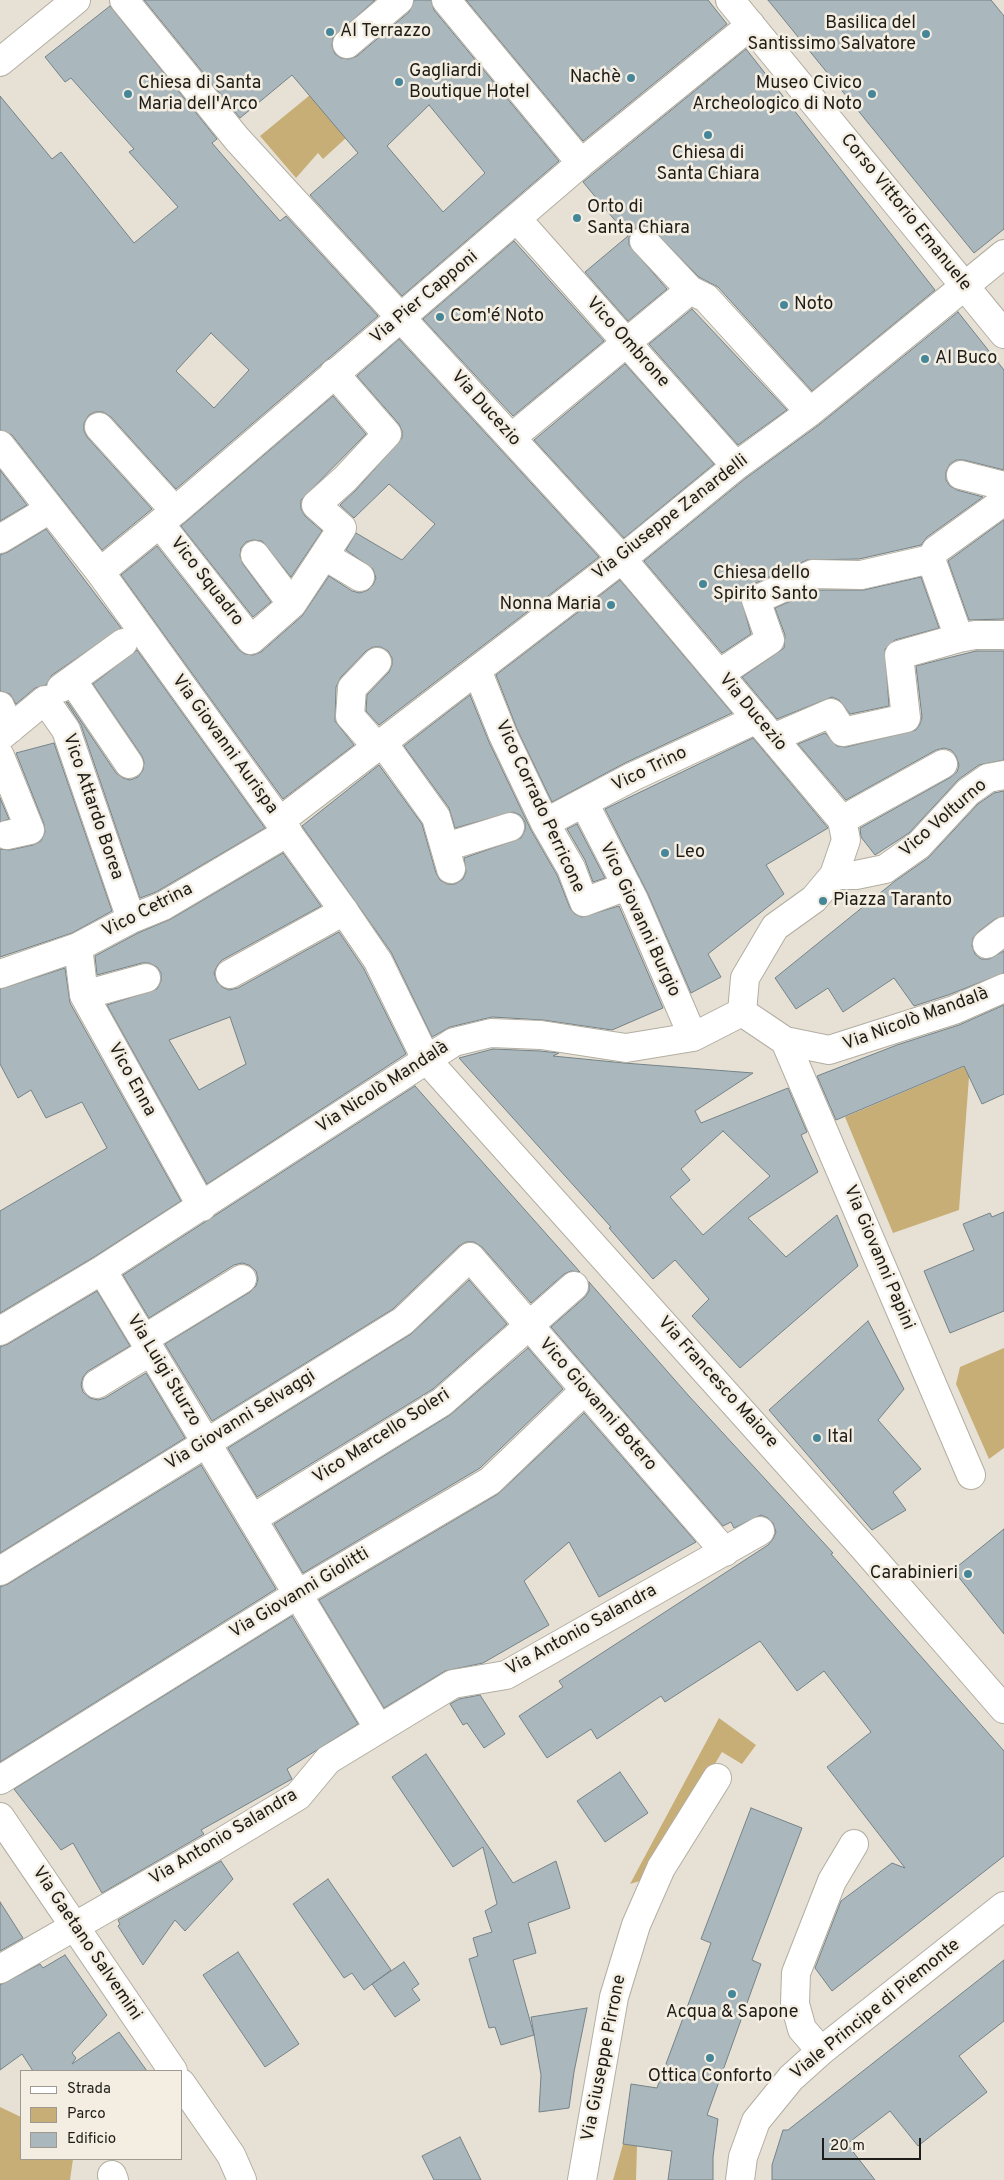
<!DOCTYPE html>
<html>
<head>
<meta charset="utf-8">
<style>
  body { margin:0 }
  #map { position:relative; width:1004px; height:2180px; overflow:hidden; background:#e7e1d5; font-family:Overpass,sans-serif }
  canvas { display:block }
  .legend { position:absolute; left:20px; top:2070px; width:162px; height:90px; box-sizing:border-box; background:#f4eee2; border:1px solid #9e9a91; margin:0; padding:6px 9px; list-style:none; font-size:15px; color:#1e1c18 }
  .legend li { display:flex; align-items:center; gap:10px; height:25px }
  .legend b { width:25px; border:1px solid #9e9a91 }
  .scale { position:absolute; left:822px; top:2138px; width:99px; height:22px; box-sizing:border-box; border:2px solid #1e1c18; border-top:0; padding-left:6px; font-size:15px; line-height:18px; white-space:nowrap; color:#1e1c18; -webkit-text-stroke:4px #f4eee2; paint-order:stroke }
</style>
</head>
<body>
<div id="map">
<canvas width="1004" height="2180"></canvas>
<ul class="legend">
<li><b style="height:6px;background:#fff"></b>Strada</li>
<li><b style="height:14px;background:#c7ae76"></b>Parco</li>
<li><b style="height:14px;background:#aab8bd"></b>Edificio</li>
</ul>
<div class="scale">20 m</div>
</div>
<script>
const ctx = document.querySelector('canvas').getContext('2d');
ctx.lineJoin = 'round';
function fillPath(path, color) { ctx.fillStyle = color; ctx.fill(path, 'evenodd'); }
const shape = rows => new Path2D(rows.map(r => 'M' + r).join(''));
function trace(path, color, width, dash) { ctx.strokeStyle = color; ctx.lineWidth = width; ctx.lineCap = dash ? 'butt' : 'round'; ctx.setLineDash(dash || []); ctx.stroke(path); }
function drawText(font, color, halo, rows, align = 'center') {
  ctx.font = font + ' Overpass,sans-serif'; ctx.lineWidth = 5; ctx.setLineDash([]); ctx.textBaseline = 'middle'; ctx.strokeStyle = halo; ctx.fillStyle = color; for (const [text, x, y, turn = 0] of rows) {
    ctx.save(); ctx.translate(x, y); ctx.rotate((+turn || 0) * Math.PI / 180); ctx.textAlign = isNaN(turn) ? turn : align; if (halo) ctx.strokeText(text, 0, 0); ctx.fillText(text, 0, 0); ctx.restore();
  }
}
const green = shape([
  [310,95,346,138,323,159,318,153,296,178,260,136],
  [970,1064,959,1210,893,1233,845,1117],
  [1004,1348,1004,1448,989,1459,956,1384,960,1367],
  [719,1718,756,1745,742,1764,722,1752,659,1857,643,1880,630,1884],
  [0,2107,21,2117,21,2159,73,2159,70,2180,0,2180],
  [623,2144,637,2146,636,2180,613,2180]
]);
const building = shape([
  [144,0,375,0,333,38,332,46,335,54,341,58,349,59,357,56,409,12,414,0,431,0,434,10,559,161,402,296,310,195,358,153,292,75,240,118,144,0],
  [429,105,485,173,443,212,387,146,429,105],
  [466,0,708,0,727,24,583,141,466,0],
  [768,0,991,0,1004,16,1004,229,974,253,768,0],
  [110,6,217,139,212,143,256,194,280,221,286,216,378,316,176,489,111,417,103,412,95,412,89,415,84,423,84,431,87,437,152,509,102,550,12,435,0,430,0,96,52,159,61,152,134,243,178,207,129,152,134,149,71,78,65,82,45,57,110,6],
  [211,333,249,370,214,408,176,371,211,333],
  [746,49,935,290,812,391,718,287,699,277,649,226,641,226,634,229,629,237,629,245,667,289,628,321,585,272,628,236,583,182,746,49],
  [514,241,604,341,513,416,423,319,514,241],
  [692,309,787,410,738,445,649,344,692,309],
  [958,312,1004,370,1004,470,964,460,956,460,950,464,946,472,946,480,950,486,957,490,983,497,927,537,921,545,859,559,807,560,749,586,743,591,741,598,751,634,722,653,644,561,746,478,820,424,958,312],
  [399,339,599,557,379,725,366,711,367,695,389,672,392,665,392,658,388,651,381,647,373,647,366,651,341,677,336,687,335,721,354,745,283,799,121,575,157,546,239,650,245,654,253,655,261,652,302,616,329,576,352,591,360,593,368,590,373,585,376,578,373,569,346,550,356,533,402,560,435,524,389,484,354,518,340,505,356,490,402,438,402,431,399,424,357,376,399,339],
  [625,364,714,464,624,538,534,440,625,364],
  [333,396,366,434,301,500,301,509,305,516,322,531,291,577,262,541,253,540,246,542,241,548,240,556,243,564,271,602,253,617,181,526,333,396],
  [0,470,27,505,0,521,0,470],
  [1004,520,1004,619,969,620,948,561,1004,520],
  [46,529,121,628,52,675,46,685,35,688,16,704,10,694,0,691,0,555,8,552,46,529],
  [921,577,939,628,895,640,885,649,889,706,850,714,839,700,832,697,777,719,742,677,784,648,785,635,775,608,816,590,864,590,921,577],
  [620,580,732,713,625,763,552,802,517,729,496,675,620,580],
  [137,650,265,828,156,892,140,898,81,725,66,702,68,702,116,773,123,778,130,780,138,777,143,770,144,762,142,756,93,684,137,650],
  [976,651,1004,651,1004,760,979,765,959,779,909,833,875,855,861,837,860,828,951,777,957,772,959,765,956,756,951,750,944,748,936,750,846,800,798,744,825,733,837,746,846,747,916,730,920,724,922,717,916,666,976,651],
  [470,695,489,742,531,830,557,875,570,908,575,914,582,917,619,906,663,1008,612,1030,543,1020,492,1017,450,1027,432,1037,391,952,302,826,379,765,422,824,436,873,440,880,447,884,455,884,463,879,466,872,464,858,521,838,525,830,525,822,520,815,513,812,455,828,449,808,404,746,470,695],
  [753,738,828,828,766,865,784,894,708,954,721,977,691,993,648,894,605,809,753,738],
  [54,743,112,911,72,933,0,957,0,849,10,850,33,845,41,841,45,832,44,824,16,753,54,743],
  [1004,791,1004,916,995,919,978,932,973,938,972,946,975,954,981,959,989,959,1004,951,1004,973,948,995,914,1006,894,978,843,1012,828,988,796,1009,775,978,895,881,928,858,978,804,994,793,1004,791],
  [0,798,9,819,0,822,0,798],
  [577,824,605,878,593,882,585,860,567,829,577,824],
  [283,853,321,906,222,960,217,966,214,973,217,982,222,987,229,990,238,988,339,932,364,969,406,1054,207,1184,107,1005,157,989,161,981,161,973,157,967,149,963,142,963,97,975,95,956,138,933,171,919,283,853],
  [230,1017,246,1064,199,1090,169,1040,230,1017],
  [65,968,70,1003,181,1201,94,1257,0,1313,0,1211,107,1148,82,1102,46,1118,31,1090,18,1098,0,1064,0,989,65,968],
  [1004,1005,1004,1094,982,1104,964,1066,836,1120,817,1076,897,1045,959,1025,1004,1005],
  [493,1049,540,1051,559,1053,553,1056,624,1063,753,1073,695,1111,701,1123,788,1088,807,1132,801,1135,818,1172,748,1218,786,1257,837,1215,858,1266,740,1368,692,1316,709,1299,675,1260,653,1279,609,1228,611,1227,459,1058,493,1049],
  [723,1131,770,1176,703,1235,670,1197,690,1180,681,1169,723,1131],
  [415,1086,580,1272,571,1271,564,1274,531,1303,482,1247,474,1242,466,1242,459,1246,393,1309,212,1421,165,1344,250,1292,256,1286,258,1279,256,1271,249,1265,242,1263,234,1265,149,1318,123,1275,415,1086],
  [1004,1212,1004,1311,950,1333,924,1271,974,1250,963,1224,990,1213,992,1217,1004,1212],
  [469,1280,507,1324,433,1389,257,1497,228,1448,411,1334,469,1280],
  [589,1282,688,1395,833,1553,831,1554,1004,1751,1004,1856,832,1991,815,1968,841,1901,892,1863,905,1868,827,1767,871,1732,824,1671,797,1691,760,1641,665,1702,661,1696,597,1739,591,1729,547,1758,519,1716,563,1687,559,1681,768,1545,773,1539,776,1532,773,1523,768,1518,761,1515,734,1528,731,1522,723,1526,551,1327,585,1297,589,1291,589,1282],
  [97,1291,130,1346,88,1371,83,1377,81,1385,83,1392,90,1398,98,1400,105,1398,146,1373,185,1438,0,1553,0,1347,8,1344,97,1291],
  [868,1321,904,1389,878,1420,921,1469,893,1492,906,1510,872,1530,769,1410,868,1321],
  [528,1348,563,1389,480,1468,303,1573,274,1524,450,1415,528,1348],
  [584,1413,696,1542,599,1597,569,1542,524,1581,549,1625,483,1663,445,1671,384,1708,319,1600,498,1494,584,1413],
  [201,1465,276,1589,0,1762,0,1587,8,1584,201,1465],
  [1004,1529,1004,1634,953,1570,1004,1529],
  [292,1616,358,1724,287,1769,292,1779,201,1830,204,1834,102,1893,73,1843,61,1850,14,1789,292,1616],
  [480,1695,505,1734,484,1748,467,1723,463,1725,450,1704,459,1699,480,1695],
  [426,1754,513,1883,556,1861,570,1908,528,1923,536,1953,513,1960,534,2035,501,2045,495,2027,489,2028,469,1959,478,1956,473,1938,492,1932,485,1911,497,1904,483,1847,453,1867,392,1777,426,1754],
  [620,1772,648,1813,605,1842,577,1801,620,1772],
  [751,1808,802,1828,752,1960,761,1964,707,2115,718,2119,713,2157,713,2180,668,2180,672,2151,623,2144,631,2084,657,2088,711,1943,701,1939,751,1808],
  [221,1861,233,1879,185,1931,175,1920,143,1965,118,1926,120,1924,118,1920,221,1861],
  [328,1879,391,1970,364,1990,352,1973,344,1978,293,1904,328,1879],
  [0,1902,23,1938,0,1951,0,1902],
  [238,1952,299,2044,265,2067,203,1975,238,1952],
  [65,1955,107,2015,72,2053,76,2058,72,2064,119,2032,147,2071,33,2071,22,2054,0,2070,0,1985,40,1964,43,1968,65,1955],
  [1004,1960,1004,2021,959,2056,987,2092,918,2146,890,2111,847,2144,875,2180,772,2180,772,2165,783,2130,788,2130,1004,1960],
  [404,1962,419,1984,412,1989,420,2000,395,2017,372,1984,404,1962],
  [587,2008,574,2072,569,2108,539,2112,541,2075,531,2017,587,2008],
  [460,2137,481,2180,434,2180,422,2156,460,2137]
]);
const minor = shape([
  [124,0,237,139,622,559,842,820,846,840,834,875,814,899,775,927,745,978,742,1012],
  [446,0,581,163],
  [730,0,1004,334],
  [347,44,399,0],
  [0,62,76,0],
  [517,219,736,466],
  [644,241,690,290,706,298,810,412],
  [99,427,175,511],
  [511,438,690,290],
  [961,475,1004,486],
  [160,524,251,640,292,604,342,528,316,505,345,479,387,434,334,373],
  [0,539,50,509],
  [255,555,292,604],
  [325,556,360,577],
  [931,559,959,638],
  [100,572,175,511,581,163,751,25],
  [377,662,352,688,350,716,377,747],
  [477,670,503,735,545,823,571,868,584,902,627,886],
  [719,674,770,640,756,600,813,574,861,575,931,559,936,550,1004,501],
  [72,680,129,764],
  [61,688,123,643],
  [0,706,10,729],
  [0,737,45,700,66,730,131,919],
  [773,738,831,713,843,732,906,718,899,655,959,638,975,635,1004,635],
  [383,743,436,817,451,869],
  [0,756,30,830,7,835],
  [584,803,634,900,693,1037],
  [842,820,943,764],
  [280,821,622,559,736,466,810,412,1004,254],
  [545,823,632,777,757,719],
  [446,847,510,827],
  [834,875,856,875,885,869,919,845,968,792,988,778,1004,775],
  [987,944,1004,931],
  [78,947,84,995,202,1207],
  [0,974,78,947,131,919,163,906,288,832],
  [230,974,344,911],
  [84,995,146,978],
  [785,1041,971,1475],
  [102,1270,379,1729],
  [0,1331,102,1270,454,1042,491,1033,541,1035,626,1048,693,1037,742,1012,785,1041,829,1050,954,1010,1004,988],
  [144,1339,242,1279],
  [97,1384,151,1351],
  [252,1519,442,1402,574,1286],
  [0,1571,403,1321,470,1257,725,1552],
  [0,1780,298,1594,490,1481,585,1390],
  [0,1969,217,1845,298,1796,328,1760,453,1684,506,1675,760,1531],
  [821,2051,802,2029,795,2004,796,1973,832,1881,854,1844],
  [112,2175,114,2180],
  [582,2180,614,1997,636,1925,661,1868,717,1778]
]);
const major = shape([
  [0,445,100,572,344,911,378,961,426,1059,863,1547,1004,1709],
  [0,1817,173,2071],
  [181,2083,231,2155,242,2180],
  [740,2180,743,2157,756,2121,791,2078,821,2051,1004,1906]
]);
const markers = [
  [330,32,5,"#458799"],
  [926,34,5,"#458799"],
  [631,78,5,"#458799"],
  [399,82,5,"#458799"],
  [128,94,5,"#458799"],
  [872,94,5,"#458799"],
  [708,135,5,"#458799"],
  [577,218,5,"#458799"],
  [784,305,5,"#458799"],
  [440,317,5,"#458799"],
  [925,359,5,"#458799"],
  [703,584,5,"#458799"],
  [611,605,5,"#458799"],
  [665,853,5,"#458799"],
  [823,901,5,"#458799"],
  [817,1438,5,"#458799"],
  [968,1574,5,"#458799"],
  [732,1994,5,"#458799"],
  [710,2058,5,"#458799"]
];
const poiNames = [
  ["Basilica del",916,24,"right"],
  ["Santissimo Salvatore",916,45,"right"],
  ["Al Terrazzo",340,32],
  ["Gagliardi",409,72],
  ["Boutique Hotel",409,93],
  ["Nachè",621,78,"right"],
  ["Chiesa di Santa",138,84],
  ["Maria dell'Arco",138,105],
  ["Museo Civico",862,84,"right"],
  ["Archeologico di Noto",862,105,"right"],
  ["Chiesa di",708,154,"center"],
  ["Santa Chiara",708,175,"center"],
  ["Orto di",587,208],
  ["Santa Chiara",587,229],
  ["Noto",794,305],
  ["Com'é Noto",450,317],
  ["Al Buco",935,359],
  ["Chiesa dello",713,574],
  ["Spirito Santo",713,595],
  ["Nonna Maria",601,605,"right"],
  ["Leo",675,853],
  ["Piazza Taranto",833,901],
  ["Ital",827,1438],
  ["Carabinieri",958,1574,"right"],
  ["Acqua & Sapone",732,2013,"center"],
  ["Ottica Conforto",710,2077,"center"]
];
const streetNames = [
  ["Corso Vittorio Emanuele",905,213,51],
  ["Via Pier Capponi",425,298,-40],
  ["Vico Ombrone",627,343,48],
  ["Via Ducezio",485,409,48],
  ["Via Giuseppe Zanardelli",671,518,-38],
  ["Vico Squadro",206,582,52],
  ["Via Ducezio",752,713,50],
  ["Via Giovanni Aurispa",224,745,54],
  ["Vico Trino",650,770,-26],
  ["Vico Attardo Borea",92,807,71],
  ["Vico Corrado Perricone",539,807,65],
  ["Vico Volturno",944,819,-41],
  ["Vico Cetrina",148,911,-27],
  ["Vico Giovanni Burgio",639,920,65],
  ["Via Nicolò Mandalà",916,1020,-20],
  ["Vico Enna",131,1080,61],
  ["Via Nicolò Mandalà",383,1088,-33],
  ["Via Giovanni Papini",878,1258,67],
  ["Via Luigi Sturzo",163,1371,59],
  ["Via Francesco Maiore",717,1383,48],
  ["Vico Giovanni Botero",597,1405,49],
  ["Via Giovanni Selvaggi",241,1421,-32],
  ["Vico Marcello Soleri",382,1437,-33],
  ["Via Giovanni Giolitti",300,1594,-31],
  ["Via Antonio Salandra",582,1631,-29],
  ["Via Antonio Salandra",224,1838,-31],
  ["Via Gaetano Salvemini",86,1944,56],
  ["Viale Principe di Piemonte",876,2010,-39],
  ["Via Giuseppe Pirrone",605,2058,-79]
];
fillPath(green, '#c7ae76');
fillPath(building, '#aab8bd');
trace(building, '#758287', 1);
trace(minor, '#b3aea2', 30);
trace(major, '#b3aea2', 30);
trace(minor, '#fff', 28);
trace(major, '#fff', 28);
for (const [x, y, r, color] of markers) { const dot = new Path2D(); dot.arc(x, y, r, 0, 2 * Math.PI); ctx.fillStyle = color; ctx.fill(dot); trace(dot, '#f4eee2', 2); }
drawText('18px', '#1e1c18', '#f4eee2', poiNames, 'left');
drawText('18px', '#1e1c18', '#f4eee2', streetNames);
</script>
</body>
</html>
